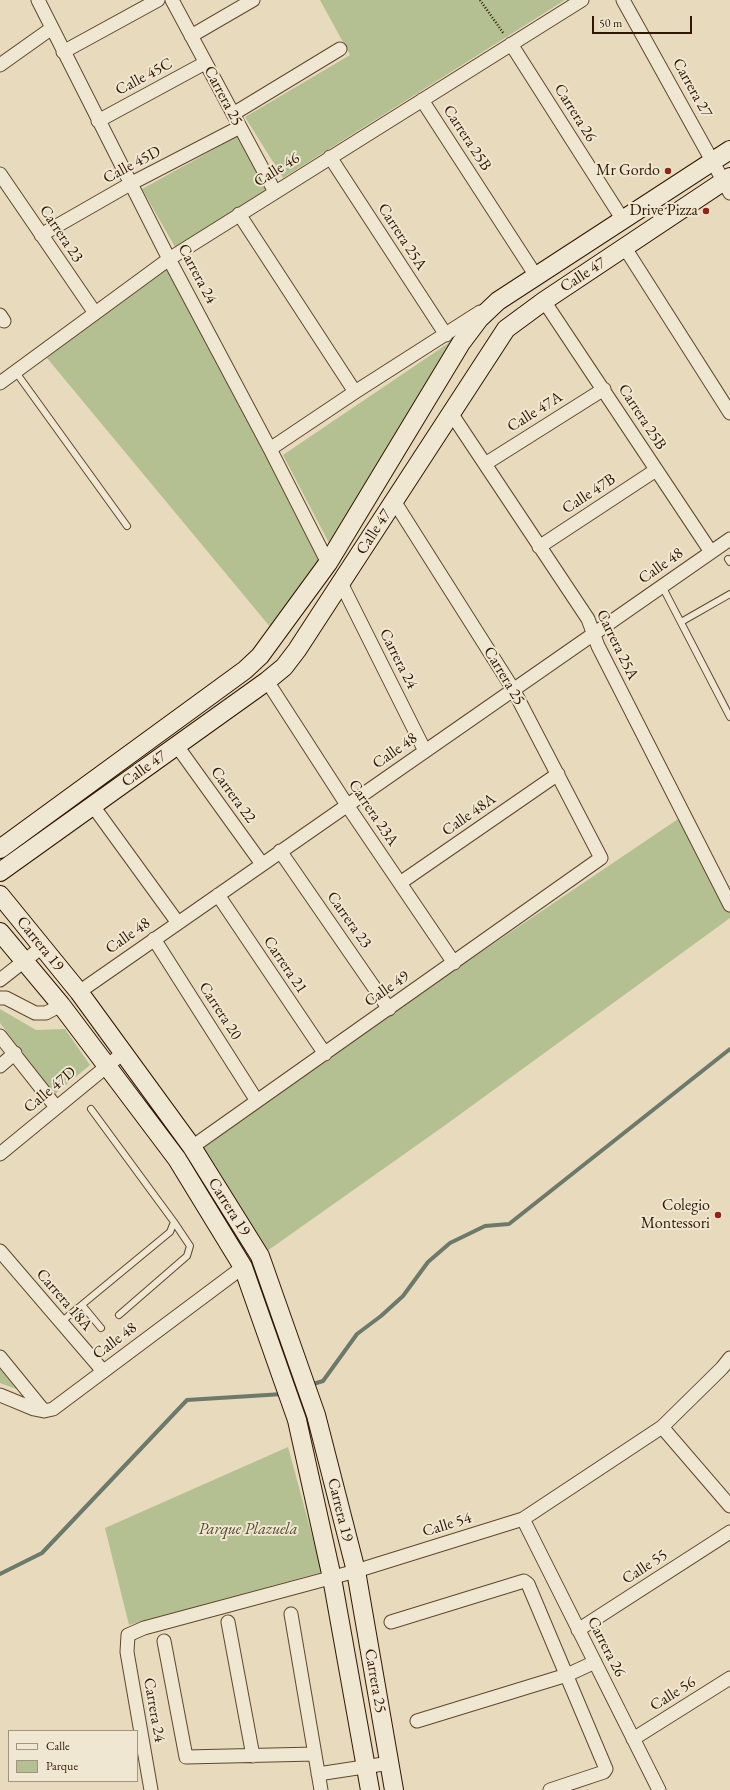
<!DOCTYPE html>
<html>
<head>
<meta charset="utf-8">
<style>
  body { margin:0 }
  #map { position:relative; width:730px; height:1790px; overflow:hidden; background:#e8dabc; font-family:"EB Garamond",serif }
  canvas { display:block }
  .legend { position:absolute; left:8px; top:1730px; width:130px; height:52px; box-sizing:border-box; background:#f0e7d3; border:1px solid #a3947f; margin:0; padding:5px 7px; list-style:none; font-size:12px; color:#2f1700 }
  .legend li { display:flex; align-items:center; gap:8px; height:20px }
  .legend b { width:20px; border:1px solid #a3947f }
  .scale { position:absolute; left:592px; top:16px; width:100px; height:18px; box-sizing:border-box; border:2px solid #2f1700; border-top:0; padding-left:5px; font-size:12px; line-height:14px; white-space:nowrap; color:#2f1700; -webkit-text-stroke:3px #f0e7d3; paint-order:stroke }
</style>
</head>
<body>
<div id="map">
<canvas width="730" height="1790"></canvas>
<ul class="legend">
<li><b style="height:5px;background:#f0e7d3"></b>Calle</li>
<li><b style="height:11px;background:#b4c092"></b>Parque</li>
</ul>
<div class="scale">50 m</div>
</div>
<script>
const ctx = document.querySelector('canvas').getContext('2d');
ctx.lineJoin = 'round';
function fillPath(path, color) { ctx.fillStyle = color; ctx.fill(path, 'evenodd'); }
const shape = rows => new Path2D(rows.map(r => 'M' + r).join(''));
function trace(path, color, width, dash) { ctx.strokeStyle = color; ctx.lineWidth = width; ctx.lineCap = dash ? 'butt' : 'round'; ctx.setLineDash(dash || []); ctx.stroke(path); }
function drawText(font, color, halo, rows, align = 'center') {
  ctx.font = font + ' "EB Garamond",serif'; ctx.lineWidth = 4; ctx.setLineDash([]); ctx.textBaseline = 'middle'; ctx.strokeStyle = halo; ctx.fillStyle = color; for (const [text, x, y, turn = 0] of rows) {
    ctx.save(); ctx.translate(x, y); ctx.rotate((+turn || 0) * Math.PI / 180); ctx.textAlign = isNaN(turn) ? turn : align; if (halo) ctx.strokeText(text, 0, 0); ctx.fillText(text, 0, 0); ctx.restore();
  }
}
const green = shape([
  [320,0,565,0,283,178,245,117,350,55],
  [238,136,267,192,175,247,142,189],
  [169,259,328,563,276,634,42,352],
  [456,338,329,543,283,455],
  [684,815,730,905,730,918,444,1126,260,1256,192,1147],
  [0,1009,36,1030,65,1029,90,1065,55,1094,0,1023],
  [0,1365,19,1390,0,1383],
  [288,1447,322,1572,129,1625,105,1528]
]);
const stream = shape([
  [310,1385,323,1381,357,1334,381,1316,403,1296,428,1262,450,1243,485,1226,509,1224,730,1049],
  [0,1574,42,1553,187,1400,283,1394]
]);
const path = shape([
  [480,0,504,34]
]);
const lane = shape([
  [15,371,127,526],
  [728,559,730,562],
  [662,586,730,717],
  [681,622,730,594],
  [82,1305,101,1328],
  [119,1315,187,1256,190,1246,174,1222],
  [61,1322,170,1232,174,1222,91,1109]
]);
const street = shape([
  [38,0,169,259,270,449,328,563],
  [172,0,275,192],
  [623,0,730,193],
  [191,36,253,0],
  [511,44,623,220],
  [63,52,158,0],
  [0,65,52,28],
  [422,100,536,276],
  [233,114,340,49],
  [98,121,205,63],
  [330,157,446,335],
  [0,174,95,313],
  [239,214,355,392],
  [41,235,130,184,240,127],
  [625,248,730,413],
  [544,301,711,552],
  [0,315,4,321],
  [0,383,169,259,582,0],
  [451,413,588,619,598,646,730,905],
  [270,449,355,392,480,312],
  [485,464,604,389],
  [539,547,656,470],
  [341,583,425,751],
  [267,681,347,805,454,963],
  [177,746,262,864],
  [93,806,178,923],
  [280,851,389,1009],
  [400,883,558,774],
  [218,895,325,1054],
  [154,939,257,1101],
  [0,980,42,947],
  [79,992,730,539],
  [0,998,6,998,35,1013,46,1013,61,1005],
  [0,1036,56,1107],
  [0,1066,15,1053],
  [192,1147,601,858,513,689,394,501],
  [0,1154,123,1053],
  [0,1251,103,1371],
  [0,1357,44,1411],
  [0,1395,34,1409,44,1411,53,1409,243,1267],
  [662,1427,730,1506],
  [523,1519,659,1790],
  [291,1614,321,1790],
  [228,1622,253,1756],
  [391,1622,524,1581,528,1584,606,1769,604,1772,550,1790],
  [578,1630,730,1532],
  [164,1641,186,1757,315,1754],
  [417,1721,567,1675,595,1662],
  [633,1739,730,1678],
  [318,1774,390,1763],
  [151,1790,127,1652,128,1635,144,1628,356,1571,523,1519,662,1427,722,1368,730,1358]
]);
const secondary = shape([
  [0,849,245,670,260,656,328,563,461,343,479,319,498,301,730,150],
  [0,872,267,681,284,667,297,650,506,329,544,301,730,177],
  [0,895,79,992,192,1147,260,1256,316,1415,356,1571,394,1790],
  [0,932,61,1005,177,1159,243,1267,297,1420,332,1578,370,1790]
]);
const markers = [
  [668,171,4,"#8f2418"],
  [706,211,4,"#8f2418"],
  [718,1215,4,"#8f2418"]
];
const streetNames = [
  ["Calle 45C",144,77,-28],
  ["Carrera 27",692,88,61],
  ["Carrera 25",223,96,62],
  ["Carrera 26",575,113,58],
  ["Carrera 25B",467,138,57],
  ["Calle 45D",132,165,-28],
  ["Calle 46",277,170,-32],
  ["Carrera 23",61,234,56],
  ["Carrera 25A",402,237,57],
  ["Carrera 24",197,274,62],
  ["Calle 47",583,275,-33],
  ["Calle 47A",535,412,-32],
  ["Carrera 25B",642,417,57],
  ["Calle 47B",589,494,-33],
  ["Calle 47",374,532,-57],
  ["Calle 48",661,566,-35],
  ["Carrera 25A",617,645,64],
  ["Carrera 24",398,659,63],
  ["Carrera 25",504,676,59],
  ["Calle 48",395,751,-35],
  ["Calle 47",144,769,-36],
  ["Carrera 22",233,795,54],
  ["Carrera 23A",373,813,56],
  ["Calle 48A",469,815,-35],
  ["Carrera 23",349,920,55],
  ["Calle 48",128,936,-35],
  ["Carrera 19",40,944,51],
  ["Carrera 21",285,965,56],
  ["Calle 49",387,989,-35],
  ["Carrera 20",220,1011,57],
  ["Calle 47D",50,1090,-40],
  ["Carrera 19",229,1207,58],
  ["Carrera 18A",64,1300,49],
  ["Calle 48",115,1341,-37],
  ["Carrera 19",340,1510,76],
  ["Calle 54",447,1525,-17],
  ["Calle 55",645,1567,-33],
  ["Carrera 26",606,1647,63],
  ["Carrera 25",375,1681,80],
  ["Calle 56",673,1694,-32],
  ["Carrera 24",154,1710,80]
];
const poiNames = [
  ["Mr Gordo",660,171],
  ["Drive Pizza",698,211],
  ["Colegio",710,1206],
  ["Montessori",710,1224]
];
const parkNames = [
  ["Parque Plazuela",248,1530]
];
fillPath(green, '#b4c092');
trace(stream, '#6d7969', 4);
trace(lane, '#5d482f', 8);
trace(street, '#5d482f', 15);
trace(secondary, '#2f1700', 20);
trace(path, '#2f1700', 2.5, [1, 2]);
trace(lane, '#f0e7d3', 6);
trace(street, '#f0e7d3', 13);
trace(secondary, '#f0e7d3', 18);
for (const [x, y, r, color] of markers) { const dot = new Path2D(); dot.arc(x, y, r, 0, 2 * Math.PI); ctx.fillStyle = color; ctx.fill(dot); trace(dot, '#f0e7d3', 1.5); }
drawText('16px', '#2f1700', '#f0e7d3', streetNames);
drawText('16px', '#2f1700', '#f0e7d3', poiNames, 'right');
drawText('italic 16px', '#574a2c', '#f0e7d3', parkNames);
</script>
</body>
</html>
